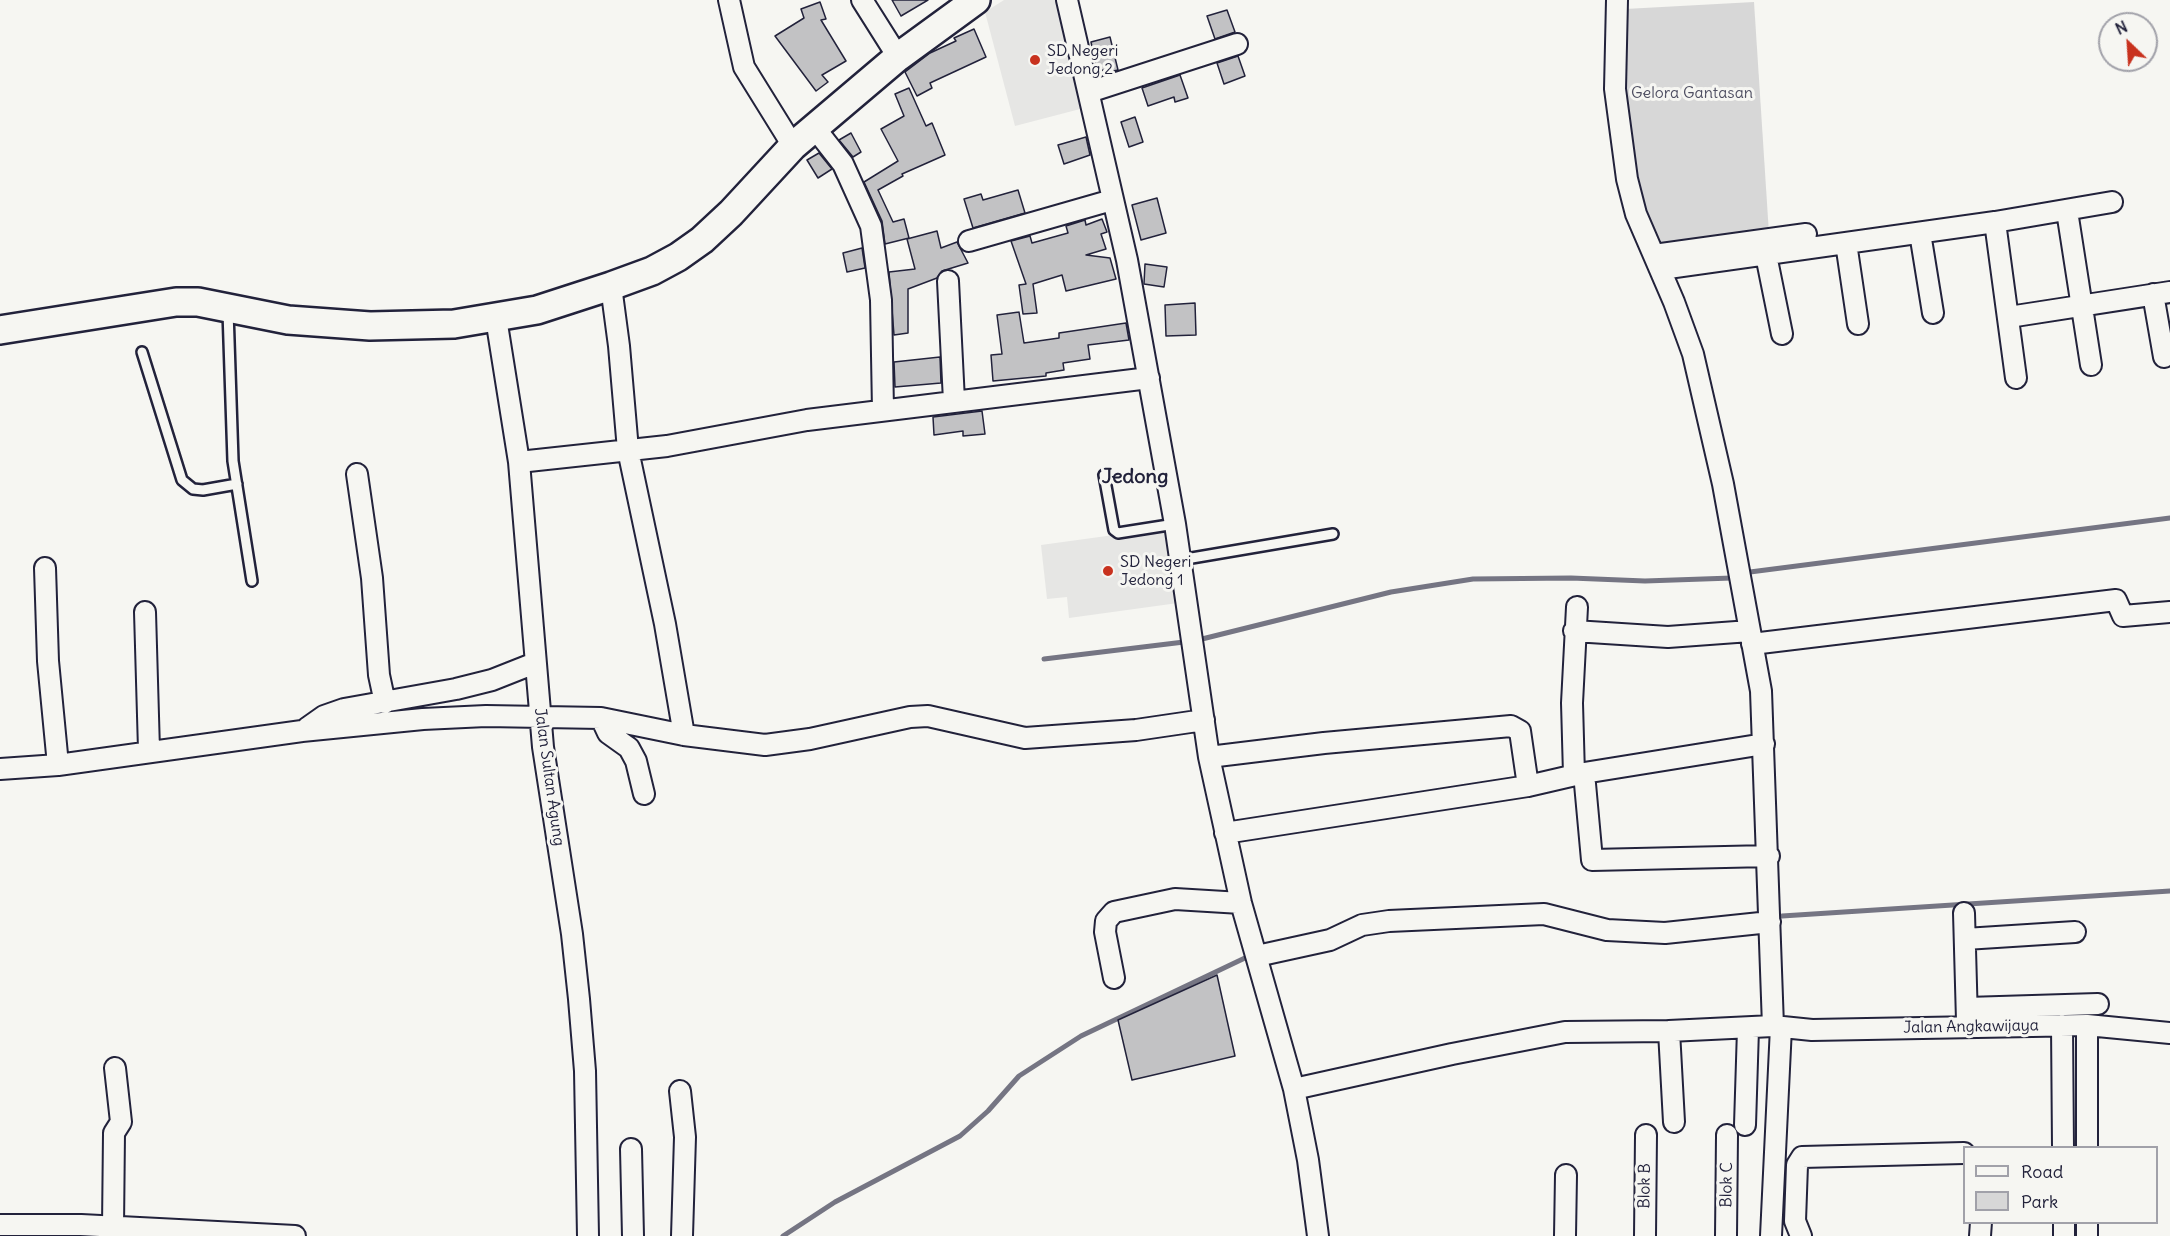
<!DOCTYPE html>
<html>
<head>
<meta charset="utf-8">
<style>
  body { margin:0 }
  #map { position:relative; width:2170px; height:1236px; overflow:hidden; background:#f6f6f2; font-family:Delius,sans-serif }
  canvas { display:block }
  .legend { position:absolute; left:1963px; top:1146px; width:195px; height:78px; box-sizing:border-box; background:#f6f6f2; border:2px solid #a1a1a9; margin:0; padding:8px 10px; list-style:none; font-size:18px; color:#22223b }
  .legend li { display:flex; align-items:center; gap:12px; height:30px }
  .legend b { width:30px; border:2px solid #a1a1a9 }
  .north { position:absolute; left:2098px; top:12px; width:60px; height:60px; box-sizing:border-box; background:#f6f6f2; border:2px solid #a1a1a9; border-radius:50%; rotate:335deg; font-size:16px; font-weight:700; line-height:24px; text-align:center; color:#22223b }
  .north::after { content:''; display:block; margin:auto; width:21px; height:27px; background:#c8321e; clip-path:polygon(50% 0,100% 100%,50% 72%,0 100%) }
</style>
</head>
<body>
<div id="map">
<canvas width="2170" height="1236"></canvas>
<ul class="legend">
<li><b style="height:8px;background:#f6f6f2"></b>Road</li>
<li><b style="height:16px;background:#d7d7d7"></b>Park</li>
</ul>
<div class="north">N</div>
</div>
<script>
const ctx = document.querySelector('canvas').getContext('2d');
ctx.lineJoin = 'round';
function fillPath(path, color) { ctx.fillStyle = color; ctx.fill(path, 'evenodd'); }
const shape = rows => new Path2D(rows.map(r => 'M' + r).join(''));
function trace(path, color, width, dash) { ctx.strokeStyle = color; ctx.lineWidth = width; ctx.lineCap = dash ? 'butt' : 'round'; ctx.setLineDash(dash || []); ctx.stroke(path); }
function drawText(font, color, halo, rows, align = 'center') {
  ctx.font = font + ' Delius,sans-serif'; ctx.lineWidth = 6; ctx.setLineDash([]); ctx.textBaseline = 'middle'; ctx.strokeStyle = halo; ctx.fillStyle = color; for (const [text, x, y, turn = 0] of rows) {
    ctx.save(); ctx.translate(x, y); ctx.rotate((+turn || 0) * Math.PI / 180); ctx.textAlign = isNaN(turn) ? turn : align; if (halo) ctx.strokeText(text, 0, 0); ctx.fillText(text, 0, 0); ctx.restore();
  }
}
const built = shape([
  [1004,0,1056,0,1084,108,1015,126,985,12],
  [1165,528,1178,603,1069,618,1067,597,1047,599,1041,545]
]);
const green = shape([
  [1754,2,1769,234,1670,246,1657,241,1632,170,1624,97,1625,9]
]);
const stream = shape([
  [1750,572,2170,518],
  [1202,639,1391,592,1473,579,1571,578,1645,581,1732,578],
  [1044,659,1184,642],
  [1782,916,2170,891],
  [783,1236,835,1202,960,1136,988,1111,1019,1076,1081,1036,1247,957]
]);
const building = shape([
  [892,0,928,0,901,16,892,0],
  [820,2,826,19,821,20,846,61,822,75,828,82,816,91,775,36,804,18,801,9,820,2],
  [1227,10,1235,32,1215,39,1207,16,1227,10],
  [974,29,986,57,930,83,932,88,917,96,905,72,930,53,956,41,954,38,974,29],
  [1110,37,1118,70,1104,73,1103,70,1097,71,1091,42,1110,37],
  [1238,56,1245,76,1224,84,1217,63,1238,56],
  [1180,75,1188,98,1175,102,1174,97,1148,106,1142,88,1180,75],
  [909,88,926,126,932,123,945,155,902,174,903,176,878,190,893,222,904,219,909,238,885,244,882,221,864,182,898,161,881,129,904,116,895,94,909,88],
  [1135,117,1143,142,1129,147,1121,122,1135,117],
  [851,133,861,152,853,157,839,140,851,133],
  [1086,137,1090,155,1064,164,1058,145,1086,137],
  [819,153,832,169,818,178,807,160,819,153],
  [1018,190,1025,213,973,228,964,199,981,194,983,200,1018,190],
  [1157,198,1166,233,1141,240,1132,205,1157,198],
  [1102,219,1107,232,1101,234,1106,249,1086,255,1110,258,1116,279,1066,291,1062,275,1033,284,1037,313,1023,314,1019,285,1026,284,1011,241,1030,236,1032,243,1068,233,1066,226,1085,220,1086,225,1102,219],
  [937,231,941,248,957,242,968,263,942,271,937,278,908,289,908,333,894,335,889,272,915,269,907,239,937,231],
  [862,248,865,268,847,272,843,253,862,248],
  [1145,264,1167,267,1164,287,1144,284,1145,264],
  [1195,303,1196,335,1166,336,1165,305,1195,303],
  [1019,312,1024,343,1059,338,1059,333,1126,323,1129,340,1088,345,1090,359,1063,363,1064,370,1046,373,1046,376,993,381,991,355,1002,354,997,315,1019,312],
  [940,357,941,383,895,387,894,362,940,357],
  [982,411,985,434,963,436,963,431,934,435,933,417,982,411],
  [1217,975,1235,1056,1132,1080,1118,1020,1217,975]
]);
const lane = shape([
  [228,311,233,461,252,581],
  [142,352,182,480,193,489,203,490,237,484],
  [1104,475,1114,530,1118,533,1175,524],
  [1180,560,1333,534]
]);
const street = shape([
  [729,0,744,67,793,146],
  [862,0,898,57],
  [1067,0,1127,260,1175,524,1209,757,1241,903,1294,1089,1308,1160,1318,1236],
  [1617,0,1615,89,1627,179,1636,214,1674,302,1693,354,1723,484,1761,691,1773,1026],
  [1089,92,1237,44],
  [814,127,843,164,871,226,881,300,883,410],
  [2067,211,2091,365],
  [1995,222,2016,378],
  [1920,233,1933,313],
  [969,241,1112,200],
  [1846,243,1858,324],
  [1654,255,1806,234],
  [1766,255,1782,334],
  [1661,269,1995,222,2112,202],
  [948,281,954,401],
  [611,286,619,346,628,450,665,624,684,735],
  [2153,294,2164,357],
  [2009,317,2170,292],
  [496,318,519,462,543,747,572,934,579,999,585,1071,588,1236],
  [519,462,667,446,807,420,1149,378],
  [357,474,372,578,379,675,385,703],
  [45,568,48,661,58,765],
  [145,612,149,750],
  [1574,631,1668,637,1750,631],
  [1752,644,2116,600,2123,616,2170,612],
  [601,718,608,733,629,748,636,761,644,794],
  [307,728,324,716,344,709,456,689,492,680,535,663],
  [1209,757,1324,743,1511,726,1520,731,1528,786],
  [0,769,58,765,302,731,423,719,486,716,601,718,684,735,765,745,810,739,910,717,928,716,1025,738,1136,730,1204,720],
  [1584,773,1592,860,1769,856],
  [1574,775,1572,703,1577,607],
  [1225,833,1528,786,1584,773,1764,744],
  [1964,913,1967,1021],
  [1965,939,2075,932],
  [1257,956,1330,940,1362,925,1389,921,1544,914,1607,930,1665,933,1770,922],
  [1114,978,1105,932,1106,921,1114,912,1175,899,1241,903],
  [1967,1008,2098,1004],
  [2062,1025,2063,1148],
  [2087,1025,2087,1148],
  [1669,1031,1674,1122],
  [1294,1089,1452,1054,1565,1032,1669,1031,1773,1026,1812,1030,2087,1025,2170,1033],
  [680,1091,685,1137,682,1236],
  [1745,1125,1748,1029],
  [631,1149,633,1236],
  [2064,1222,2064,1236],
  [2087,1222,2087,1236],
  [0,1225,81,1225,295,1236],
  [113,1227,114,1133,121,1122,115,1068],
  [1565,1236,1566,1175],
  [1645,1236,1646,1135],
  [1726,1236,1727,1135],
  [1771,1236,1781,1027],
  [1801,1236,1795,1221,1797,1165,1802,1157,1964,1153],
  [1980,1236,1981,1222]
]);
const secondary = shape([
  [0,330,176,302,198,302,288,320,370,326,454,324,537,310,611,286,652,271,678,257,702,240,731,213,793,146,898,57,976,0]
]);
const markers = [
  [1035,60,6,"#c8321e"],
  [1108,571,6,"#c8321e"]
];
const poiNames = [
  ["SD Negeri",1047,51],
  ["Jedong 2",1047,69],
  ["SD Negeri",1120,562],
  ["Jedong 1",1120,580]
];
const parkNames = [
  ["Gelora Gantasan",1692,93]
];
const streetNames = [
  ["Jalan Sultan Agung",549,777,82],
  ["Jalan Angkawijaya",1971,1027,-1],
  ["Blok C",1727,1185,-89],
  ["Blok B",1645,1186,-89]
];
const quarterNames = [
  ["Jedong",1135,477]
];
fillPath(built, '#e6e6e4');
fillPath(green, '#d7d7d7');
trace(stream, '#757583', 5);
fillPath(building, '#c2c2c4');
trace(building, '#22223b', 1.5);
trace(lane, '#22223b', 14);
trace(street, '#22223b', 24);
trace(secondary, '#22223b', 32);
trace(lane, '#f6f6f2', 9);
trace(street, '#f6f6f2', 20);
trace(secondary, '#f6f6f2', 27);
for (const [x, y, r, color] of markers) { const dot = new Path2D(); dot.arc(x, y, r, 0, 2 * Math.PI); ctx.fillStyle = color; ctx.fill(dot); trace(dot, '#f6f6f2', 2); }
drawText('16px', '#22223b', '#f6f6f2', poiNames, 'left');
drawText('16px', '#4f4f62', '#f6f6f2', parkNames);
drawText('16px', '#22223b', '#f6f6f2', streetNames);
drawText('bold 20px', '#22223b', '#f6f6f2', quarterNames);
</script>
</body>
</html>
